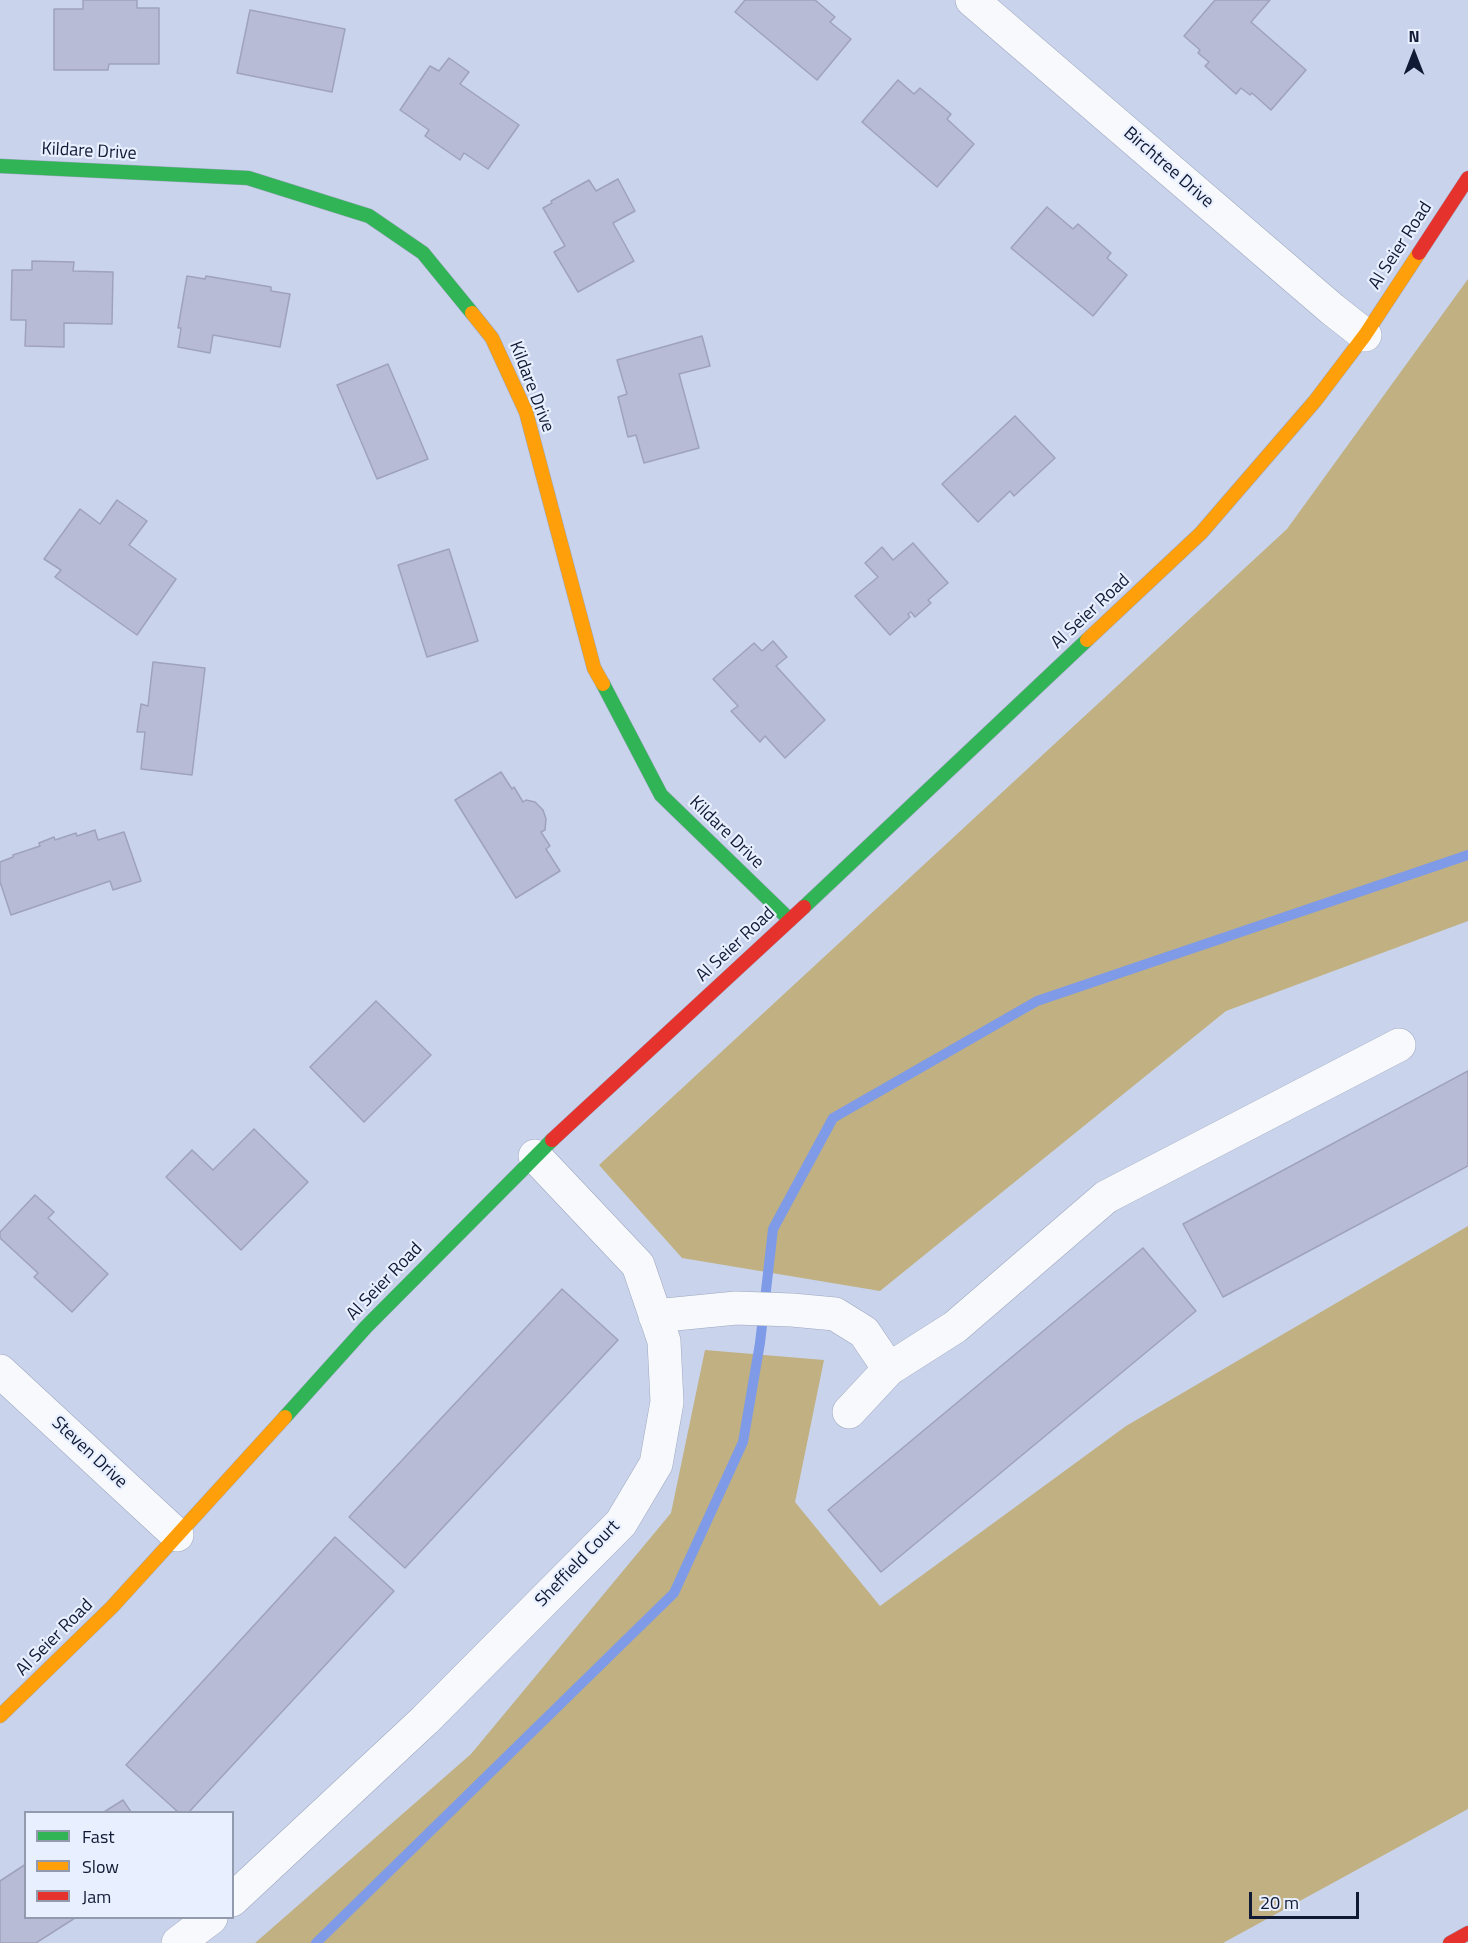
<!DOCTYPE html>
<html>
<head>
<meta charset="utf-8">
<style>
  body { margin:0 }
  #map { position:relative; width:1468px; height:1943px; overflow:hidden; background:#c9d4ec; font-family:"Titillium Web",sans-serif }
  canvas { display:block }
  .legend { position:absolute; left:24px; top:1811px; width:210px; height:108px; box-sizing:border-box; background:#e8effe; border:2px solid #929aae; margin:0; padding:8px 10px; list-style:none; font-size:18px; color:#111a35 }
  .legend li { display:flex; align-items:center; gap:12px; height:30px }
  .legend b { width:30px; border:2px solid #929aae }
  .north { position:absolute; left:1384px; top:24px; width:60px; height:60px; -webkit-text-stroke:4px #e8effe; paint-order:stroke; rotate:0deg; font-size:16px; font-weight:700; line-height:24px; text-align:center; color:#111a35 }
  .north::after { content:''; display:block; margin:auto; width:21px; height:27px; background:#111a35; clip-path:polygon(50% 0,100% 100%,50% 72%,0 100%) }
  .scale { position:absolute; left:1249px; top:1892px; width:110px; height:27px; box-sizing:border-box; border:3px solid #111a35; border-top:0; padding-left:8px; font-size:18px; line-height:21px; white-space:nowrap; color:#111a35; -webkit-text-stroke:4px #e8effe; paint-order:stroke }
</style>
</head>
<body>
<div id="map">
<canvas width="1468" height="1943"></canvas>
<ul class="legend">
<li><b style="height:8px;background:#30b455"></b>Fast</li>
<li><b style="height:8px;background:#ff9f0a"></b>Slow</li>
<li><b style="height:8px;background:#e5322d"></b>Jam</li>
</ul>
<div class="north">N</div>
<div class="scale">20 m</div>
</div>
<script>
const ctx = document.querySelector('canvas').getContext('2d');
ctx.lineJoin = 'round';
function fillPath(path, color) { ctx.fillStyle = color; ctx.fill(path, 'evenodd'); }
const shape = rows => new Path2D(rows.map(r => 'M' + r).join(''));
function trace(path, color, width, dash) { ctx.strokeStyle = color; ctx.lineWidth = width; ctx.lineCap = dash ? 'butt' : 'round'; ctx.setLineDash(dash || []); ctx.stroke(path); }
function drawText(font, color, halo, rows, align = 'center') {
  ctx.font = font + ' "Titillium Web",sans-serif'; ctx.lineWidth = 4.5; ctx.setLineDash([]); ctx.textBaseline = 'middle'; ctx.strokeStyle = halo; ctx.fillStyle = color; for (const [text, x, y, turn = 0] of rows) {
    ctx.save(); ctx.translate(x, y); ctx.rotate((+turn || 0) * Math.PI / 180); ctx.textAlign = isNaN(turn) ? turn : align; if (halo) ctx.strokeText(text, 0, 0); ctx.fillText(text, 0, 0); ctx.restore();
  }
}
const forest = shape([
  [1468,279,1468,921,1226,1011,880,1291,682,1258,599,1165,1287,529],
  [1468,1226,1468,1809,1223,1943,255,1943,471,1754,671,1513,705,1350,824,1360,795,1502,880,1606,1126,1426]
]);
const stream = shape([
  [316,1943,674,1593,743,1442,760,1343,773,1229,833,1118,1037,1001,1468,855]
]);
const building = shape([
  [83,0,137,0,137,8,159,8,159,64,109,64,108,70,54,70,54,9,83,9,83,0],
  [745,0,815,0,835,17,830,22,851,39,817,80,735,12,745,0],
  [1215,0,1270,0,1251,22,1306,70,1271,110,1252,93,1250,95,1241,88,1236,94,1205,66,1209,62,1198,53,1200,50,1184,36,1215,0],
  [250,10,345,29,332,92,237,73,250,10],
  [449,58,469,72,460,84,519,125,488,169,464,153,460,160,425,136,429,130,400,110,430,66,439,71,449,58],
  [898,80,914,94,920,88,951,114,947,119,974,144,937,187,862,122,898,80],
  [618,179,635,211,613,223,634,261,578,292,554,252,565,246,543,208,552,203,551,201,589,180,596,191,618,179],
  [1047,207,1073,229,1078,224,1111,253,1107,258,1127,275,1093,316,1011,248,1047,207],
  [32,261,74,262,73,271,113,272,112,324,64,323,64,347,25,346,26,320,11,320,12,270,32,270,32,261],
  [187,276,205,279,206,276,271,287,271,291,290,294,280,347,213,335,210,353,178,347,181,328,178,328,187,276],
  [702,336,710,366,679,374,699,448,644,463,636,435,628,437,618,397,627,394,617,360,702,336],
  [388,364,428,459,377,479,337,385,388,364],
  [1015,416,1055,458,1014,496,1010,491,978,522,942,484,1015,416],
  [117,500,147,521,129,545,176,579,137,635,55,577,61,570,44,559,80,509,100,524,117,500],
  [913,543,948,583,928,600,931,603,915,617,911,612,908,614,910,617,890,635,855,596,878,577,865,563,882,547,893,560,913,543],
  [449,549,478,641,427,657,398,565,449,549],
  [773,641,787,657,776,666,825,720,785,758,765,736,760,742,731,711,738,706,713,679,754,643,762,651,773,641],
  [153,662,205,668,192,775,141,769,145,732,137,732,141,704,148,706,153,662],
  [501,772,512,789,514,787,523,802,526,800,535,802,543,810,546,819,545,830,541,832,550,846,546,849,560,871,516,898,455,800,501,772],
  [95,830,98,840,124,832,141,881,113,890,110,881,11,915,0,882,0,862,13,857,13,855,40,846,39,843,54,837,55,840,76,833,77,836,95,830],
  [376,1001,431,1055,364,1122,310,1067,376,1001],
  [1468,1071,1468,1166,1223,1297,1183,1224,1468,1071],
  [254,1129,308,1182,241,1250,166,1177,192,1150,213,1170,254,1129],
  [35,1195,54,1212,48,1218,108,1274,72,1312,34,1277,38,1273,0,1238,0,1232,35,1195],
  [1143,1248,1196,1311,881,1572,828,1510,1143,1248],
  [562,1289,618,1340,405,1568,349,1517,562,1289],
  [335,1537,394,1591,189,1812,178,1812,126,1765,335,1537],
  [123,1800,131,1812,104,1812,123,1800],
  [26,1864,26,1918,75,1918,36,1943,0,1943,0,1881,26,1864]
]);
const street = shape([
  [972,0,1332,309,1365,335],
  [655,1316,736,1308,792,1310,835,1314,864,1332,889,1369,849,1412],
  [889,1369,955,1327,1106,1197,1399,1045],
  [0,1371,177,1535],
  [232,1900,425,1720,621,1523,656,1464,667,1402,664,1341,638,1265,535,1156],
  [178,1943,211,1918]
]);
const fast = shape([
  [0,166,248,178,369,216,423,253,472,313],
  [603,684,661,795,790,920],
  [804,907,1087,640],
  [285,1417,366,1327,552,1140]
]);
const slow = shape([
  [472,313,492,338,526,412,594,668,603,684],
  [1087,640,1201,533,1315,401,1365,335,1419,253],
  [0,1716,112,1607,285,1417]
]);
const jam = shape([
  [1419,253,1468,178],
  [552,1140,804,907],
  [1450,1943,1468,1933]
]);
const streetNames = [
  ["Kildare Drive",89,152,3],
  ["Birchtree Drive",1168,168,41],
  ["Al Seier Road",1401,246,-57],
  ["Kildare Drive",531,387,69],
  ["Al Seier Road",1091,612,-43],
  ["Kildare Drive",726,833,44],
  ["Al Seier Road",736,945,-43],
  ["Al Seier Road",385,1282,-46],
  ["Steven Drive",89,1453,43],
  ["Sheffield Court",578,1564,-46],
  ["Al Seier Road",55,1638,-45]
];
fillPath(forest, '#c0b082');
trace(stream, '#7f9be8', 10);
fillPath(building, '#b8bbd5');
trace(building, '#9fa2bb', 1.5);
trace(street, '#9ea7bf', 34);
trace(fast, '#9ea7bf', 15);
trace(slow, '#9ea7bf', 15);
trace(jam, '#9ea7bf', 15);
trace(street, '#f7f9fc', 33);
trace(fast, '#30b455', 14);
trace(slow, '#ff9f0a', 14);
trace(jam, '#e5322d', 14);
drawText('18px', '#111a35', '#e8effe', streetNames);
</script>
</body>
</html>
